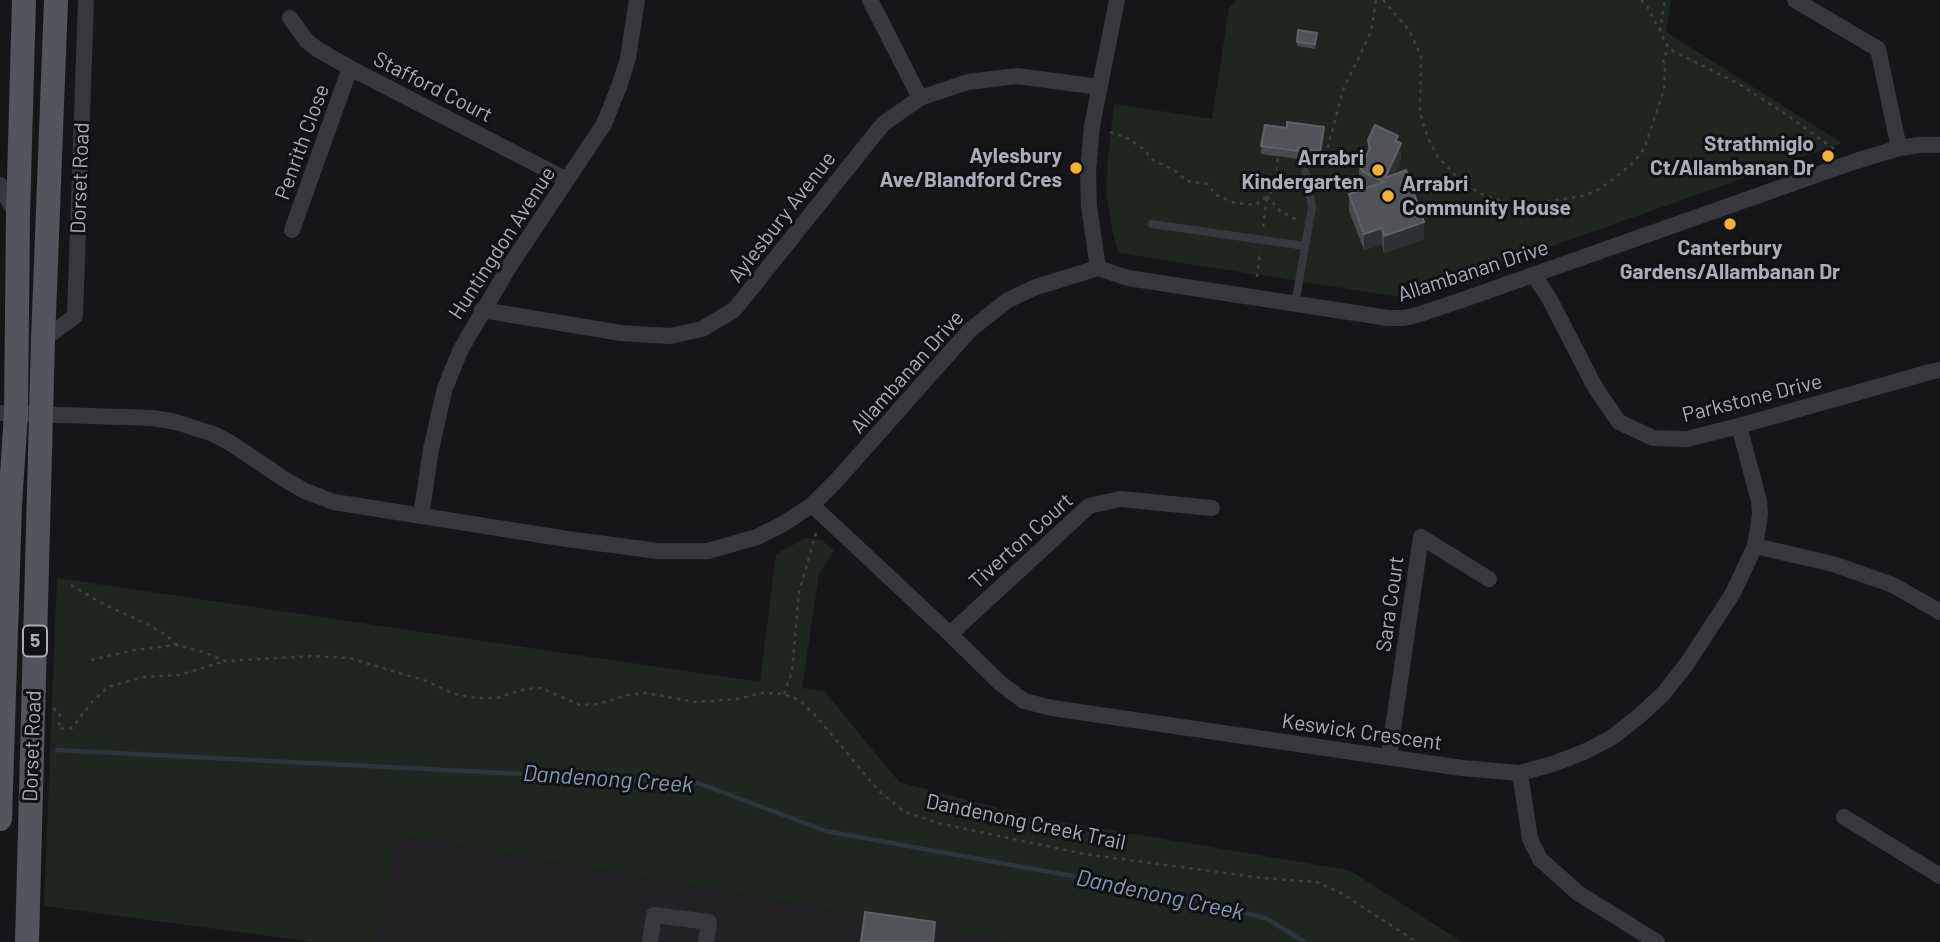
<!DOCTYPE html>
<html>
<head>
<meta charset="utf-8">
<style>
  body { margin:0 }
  canvas { display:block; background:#161618 }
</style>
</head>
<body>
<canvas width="1940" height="942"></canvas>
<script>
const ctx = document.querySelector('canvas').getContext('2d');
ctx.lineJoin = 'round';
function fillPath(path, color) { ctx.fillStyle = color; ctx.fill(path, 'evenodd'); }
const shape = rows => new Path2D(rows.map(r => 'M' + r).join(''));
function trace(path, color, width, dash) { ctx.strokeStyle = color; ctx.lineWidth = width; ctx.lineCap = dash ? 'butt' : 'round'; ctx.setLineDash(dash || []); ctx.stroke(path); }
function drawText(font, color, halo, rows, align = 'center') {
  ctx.font = font + ' Barlow,sans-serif'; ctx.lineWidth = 6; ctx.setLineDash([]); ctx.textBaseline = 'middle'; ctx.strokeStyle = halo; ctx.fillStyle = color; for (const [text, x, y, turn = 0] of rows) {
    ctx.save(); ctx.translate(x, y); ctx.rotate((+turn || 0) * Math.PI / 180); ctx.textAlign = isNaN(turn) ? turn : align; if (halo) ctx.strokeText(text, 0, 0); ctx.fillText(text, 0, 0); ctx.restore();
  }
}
const built = shape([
  [394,835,1011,942,378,942]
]);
const green = shape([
  [1237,0,1671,0,1666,32,1842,143,1406,298,1119,253,1113,234,1106,194,1108,156,1114,104,1212,119,1229,8],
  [806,538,822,540,834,551,819,574,802,688,824,691,899,782,1032,817,1349,870,1462,942,1011,942,395,835,378,942,314,942,44,906,57,578,760,682,776,554]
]);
const stream = shape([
  [57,750,698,783,826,831,1159,892,1266,918,1304,942]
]);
const path = shape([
  [1383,0,1409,30,1421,56,1420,113,1428,138,1438,157,1454,174,1479,193,1503,202,1532,204,1582,196,1596,191,1616,177,1634,162,1644,149,1664,90,1665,71,1663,58,1669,49],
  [1641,0,1647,6,1669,49,1739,84,1787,115,1838,152],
  [1660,31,1665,0],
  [1110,132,1129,139,1145,150,1151,159,1174,170,1187,181,1207,184,1216,195,1235,203,1256,205,1275,189,1278,156],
  [1313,167,1324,160,1327,150,1343,90,1371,32,1376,0],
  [1267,196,1280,211,1299,221],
  [1263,227,1267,196],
  [1257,277,1260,251],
  [71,585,105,605,147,624,166,635,177,645],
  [91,660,134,650,177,645,203,652,226,661,310,656,349,658,426,681,455,694,476,698,497,698,525,689,541,688,580,705,598,704,628,695,646,693,695,702,737,699,762,693,784,694,799,700,815,715,879,791,903,811,938,823,1084,854,1262,878,1317,882,1341,893,1417,942],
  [784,694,792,672,799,592,817,530],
  [53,709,57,710,60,716,59,729,72,728,93,701,108,687,143,677,179,675,226,661]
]);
const service = shape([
  [1152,224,1305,246],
  [1295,304,1312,207,1305,172]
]);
const minor = shape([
  [870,0,920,98],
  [1795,0,1878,49,1899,148],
  [290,18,307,41,317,49,350,68,567,180],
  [0,185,16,214],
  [292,230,350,68],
  [1098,268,1089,206,1088,172,1092,126,1117,0],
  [1534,275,1550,300,1596,389,1619,422,1653,438,1687,439,1739,426,1930,372,1940,370],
  [482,310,621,333,670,336,702,329,734,310,883,124,920,98,968,82,1017,76,1099,87],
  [43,340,75,316,86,0],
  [0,413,153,418,176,422,213,434,229,442,284,479,305,491,334,502,567,539,658,551,708,551,757,537,783,524,812,505,836,481,970,330,1008,300,1036,287,1098,268,1128,278,1388,318,1404,318,1417,315,1462,300,1853,162,1899,148,1920,145,1940,145],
  [812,505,950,634,1000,683,1024,701,1052,708,1462,768,1520,773,1553,764,1584,752,1611,738,1637,718,1663,694,1686,665,1733,593,1755,546,1760,515,1759,501,1739,426],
  [421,516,431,449,445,388,461,349,509,267,604,124,620,84,628,58,637,0],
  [1755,546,1833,564,1893,585,1940,612],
  [950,634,1089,506,1120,499,1212,508],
  [1389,756,1421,537,1489,579],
  [1520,773,1530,839,1540,859,1578,893,1657,942],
  [1844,817,1940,876],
  [650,942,654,915,709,922,706,942]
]);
const primary = shape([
  [0,819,10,505,16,414,18,216,24,0],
  [27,942,43,340,56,0]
]);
const wall = shape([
  [1317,37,1315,49,1297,46,1297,42],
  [1324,135,1320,159,1299,156,1298,159,1261,154,1261,146],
  [1368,140,1398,142,1401,160,1394,174,1424,239,1384,253,1382,244,1364,250,1349,211,1349,194,1363,189,1362,188,1359,178,1359,162,1364,160,1368,152]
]);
const shadedWall = shape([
  [1324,127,1324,135,1320,159,1320,151],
  [1398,136,1398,150,1401,143,1401,160,1385,194,1385,178,1395,141],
  [1424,222,1424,239,1384,253,1384,236],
  [1382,228,1382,244,1364,250,1364,234]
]);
const building = shape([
  [1298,30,1317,33,1315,44,1297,42,1298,30],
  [1287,122,1324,127,1320,151,1299,148,1298,151,1261,146,1265,125,1287,128,1287,122],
  [1375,125,1398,136,1395,141,1401,143,1385,178,1406,170,1424,222,1384,236,1382,228,1364,234,1349,194,1384,182,1362,171,1359,162,1364,160,1370,148,1368,140,1375,125],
  [865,912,935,922,933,942,861,942,865,912]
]);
const markers = [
  [1828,156,7,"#f2b134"],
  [1076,168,7,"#f2b134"],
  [1378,170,7,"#f2b134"],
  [1388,196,7,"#f2b134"],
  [1730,224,7,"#f2b134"]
];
const shields = [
  [35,641,24]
];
const shieldNames = [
  ["5",35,641]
];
const streetNames = [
  ["Stafford Court",433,87,27],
  ["Penrith Close",302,142,-70],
  ["Dorset Road",80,178,-88],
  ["Aylesbury Avenue",782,217,-52],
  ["Huntingdon Avenue",502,243,-57],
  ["Allambanan Drive",1473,271,-18],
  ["Allambanan Drive",907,372,-48],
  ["Parkstone Drive",1752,398,-14],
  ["Tiverton Court",1021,541,-42],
  ["Sara Court",1390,604,-82],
  ["Keswick Crescent",1362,732,8],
  ["Dorset Road",32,746,-88],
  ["Dandenong Creek Trail",1026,822,12]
];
const poiNames = [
  ["Strathmiglo",1814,144],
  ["Ct/Allambanan Dr",1814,168],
  ["Aylesbury",1062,156],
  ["Ave/Blandford Cres",1062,180],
  ["Arrabri",1364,158],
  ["Kindergarten",1364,182],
  ["Arrabri",1402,184,"left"],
  ["Community House",1402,208,"left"],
  ["Canterbury",1730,248,"center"],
  ["Gardens/Allambanan Dr",1730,272,"center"]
];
const waterNames = [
  ["Dandenong Creek",608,779,4],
  ["Dandenong Creek",1160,895,12]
];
fillPath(built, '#222225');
fillPath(green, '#1e261f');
trace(stream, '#2c353c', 4.5);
trace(path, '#3d3f44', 2.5, [3.5, 5]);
trace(service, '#37383d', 8);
trace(minor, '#37383d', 16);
trace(primary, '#53555c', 24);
fillPath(wall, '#47494d');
fillPath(shadedWall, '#2f3033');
fillPath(building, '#525359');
trace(building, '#5f6168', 2);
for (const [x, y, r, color] of markers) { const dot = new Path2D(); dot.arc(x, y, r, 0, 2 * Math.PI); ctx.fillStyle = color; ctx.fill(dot); trace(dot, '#111113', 2.5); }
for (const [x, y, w] of shields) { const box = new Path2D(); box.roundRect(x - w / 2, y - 15.5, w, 31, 5); ctx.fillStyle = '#111113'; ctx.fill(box); trace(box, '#a8adb8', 2); }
drawText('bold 19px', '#a8adb8', null, shieldNames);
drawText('21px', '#a8adb8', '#111113', streetNames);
drawText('bold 21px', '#a8adb8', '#111113', poiNames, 'right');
drawText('italic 23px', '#7f9bb3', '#111113', waterNames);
</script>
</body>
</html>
